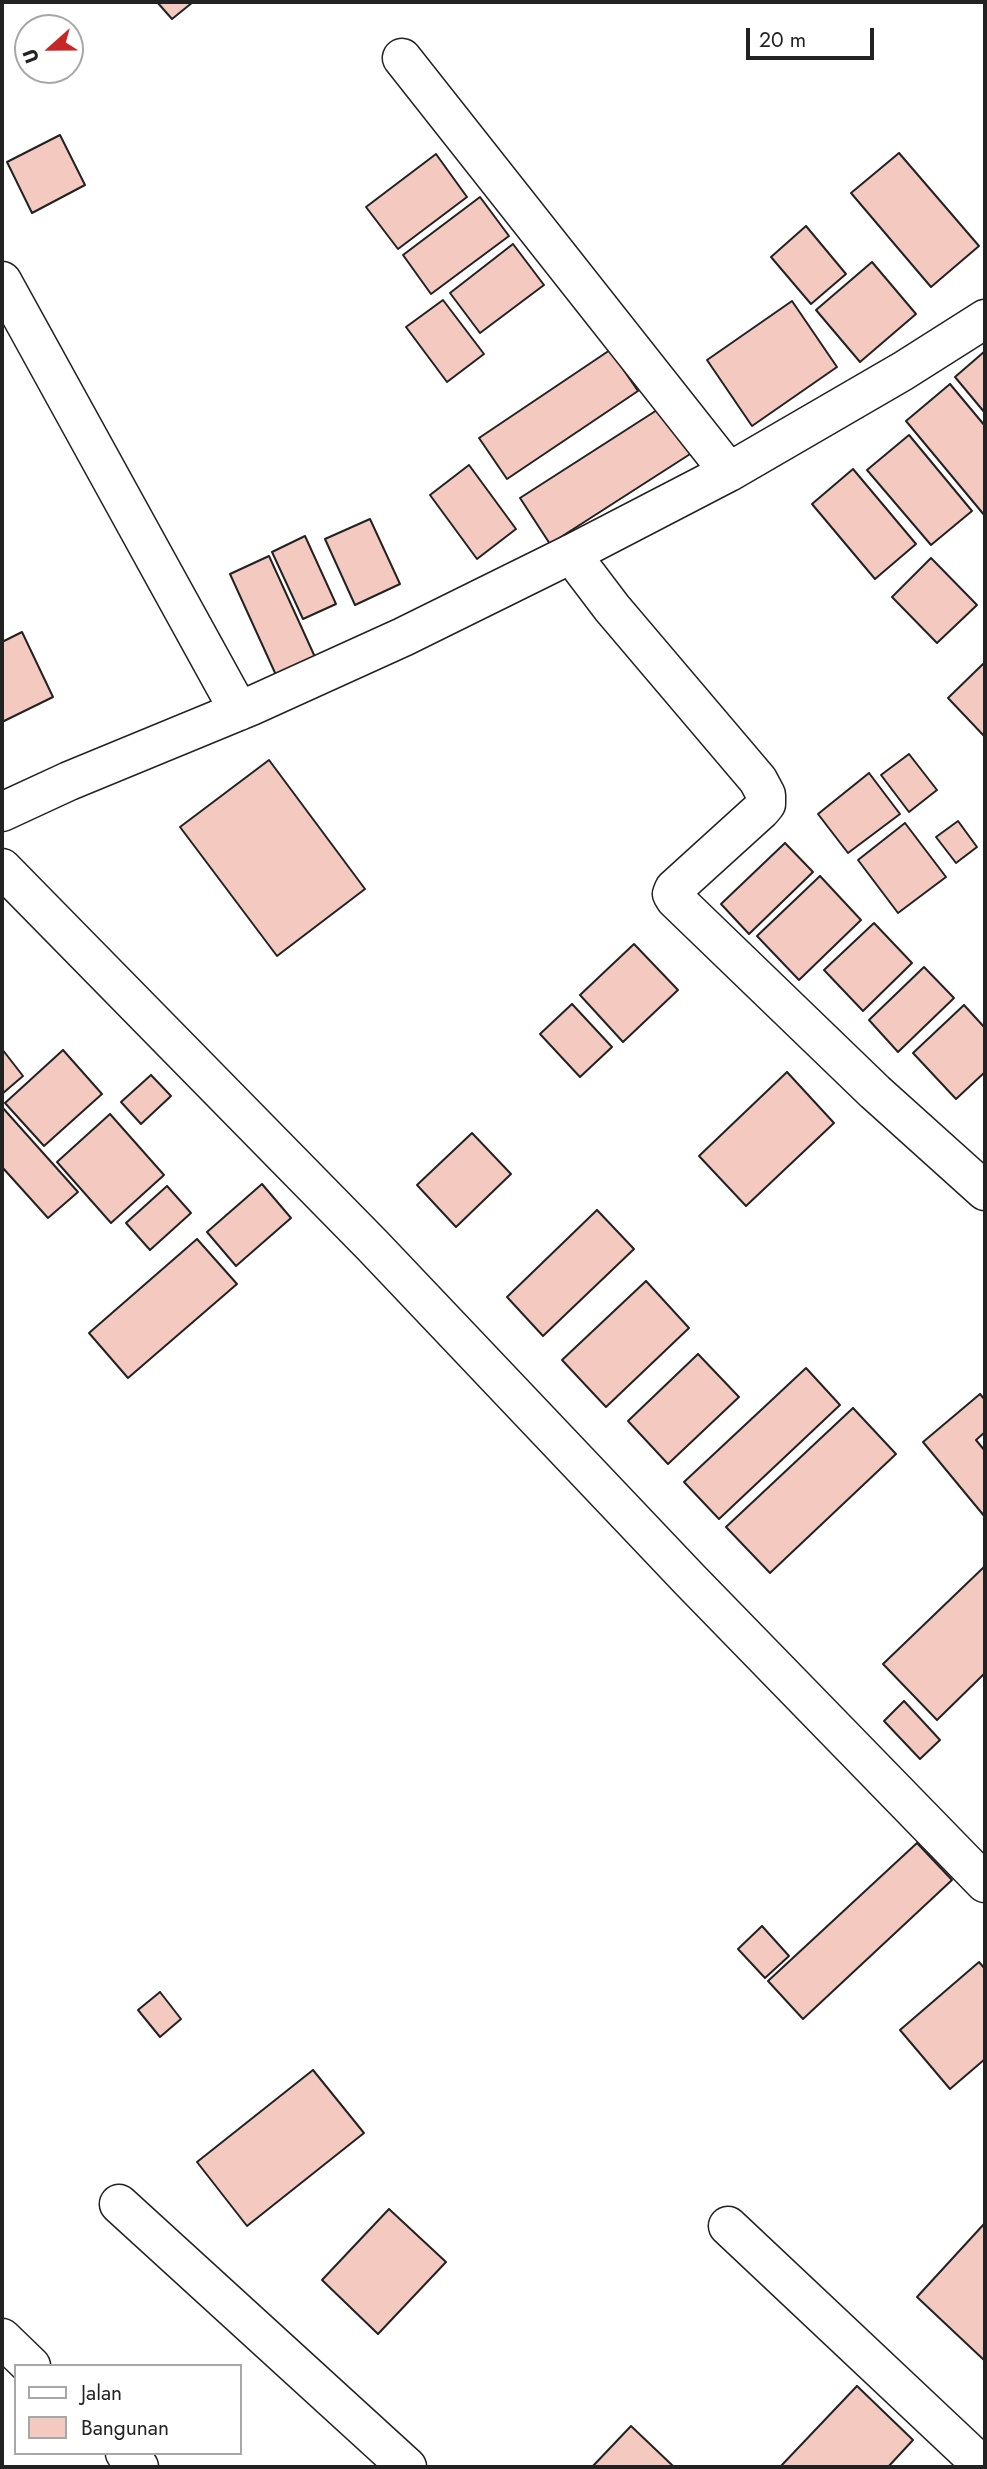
<!DOCTYPE html>
<html>
<head>
<meta charset="utf-8">
<style>
  body { margin:0 }
  #map { position:relative; width:987px; height:2469px; overflow:hidden; background:#fff; font-family:Jost,sans-serif }
  canvas { display:block }
  .frame { position:absolute; inset:0; border:4px solid #222; pointer-events:none }
  .legend { position:absolute; left:14px; top:2364px; width:228px; height:91px; box-sizing:border-box; background:#fff; border:2px solid #a7a7a7; margin:0; padding:9px 12px; list-style:none; font-size:21px; color:#222 }
  .legend li { display:flex; align-items:center; gap:14px; height:35px }
  .legend b { width:35px; border:2px solid #a7a7a7 }
  .north { position:absolute; left:14px; top:14px; width:70px; height:70px; box-sizing:border-box; background:#fff; border:2px solid #a7a7a7; border-radius:50%; rotate:249deg; font-size:19px; font-weight:700; line-height:28px; text-align:center; color:#222 }
  .north::after { content:''; display:block; margin:auto; width:24px; height:32px; background:#c62828; clip-path:polygon(50% 0,100% 100%,50% 72%,0 100%) }
  .scale { position:absolute; left:746px; top:28px; width:128px; height:32px; box-sizing:border-box; border:4px solid #222; border-top:0; padding-left:9px; font-size:21px; line-height:24px; white-space:nowrap; color:#222; -webkit-text-stroke:5px #fff; paint-order:stroke }
</style>
</head>
<body>
<div id="map">
<canvas width="987" height="2469"></canvas>
<div class="frame"></div>
<ul class="legend">
<li><b style="height:9px;background:#fff"></b>Jalan</li>
<li><b style="height:19px;background:#f3c9c0"></b>Bangunan</li>
</ul>
<div class="north">U</div>
<div class="scale">20 m</div>
</div>
<script>
const ctx = document.querySelector('canvas').getContext('2d');
ctx.lineJoin = 'round';
function fillPath(path, color) { ctx.fillStyle = color; ctx.fill(path, 'evenodd'); }
const shape = rows => new Path2D(rows.map(r => 'M' + r).join(''));
function trace(path, color, width, dash) { ctx.strokeStyle = color; ctx.lineWidth = width; ctx.lineCap = dash ? 'butt' : 'round'; ctx.setLineDash(dash || []); ctx.stroke(path); }
const building = shape([
  [157,2,193,2,172,19,157,2],
  [60,135,85,185,32,213,7,162,60,135],
  [899,153,979,246,931,287,851,193,899,153],
  [436,154,467,197,398,249,366,207,436,154],
  [480,197,509,236,431,294,403,255,480,197],
  [806,226,846,274,811,304,771,257,806,226],
  [513,244,544,285,480,333,450,293,513,244],
  [872,262,916,314,860,362,816,310,872,262],
  [443,300,484,354,447,382,406,327,443,300],
  [792,301,837,367,752,426,707,360,792,301],
  [610,350,638,391,507,479,479,438,610,350],
  [985,351,985,413,955,377,985,351],
  [950,384,985,426,985,516,906,421,950,384],
  [668,403,698,449,550,544,520,498,668,403],
  [909,435,972,511,931,545,867,470,909,435],
  [469,465,516,529,477,559,430,495,469,465],
  [853,469,916,544,875,579,812,504,853,469],
  [370,519,400,584,355,605,325,539,370,519],
  [305,536,336,604,303,619,272,552,305,536],
  [269,556,315,657,276,675,230,574,269,556],
  [931,558,977,605,937,643,892,597,931,558],
  [22,632,53,697,2,722,2,642,22,632],
  [983,664,985,667,985,737,948,698,983,664],
  [909,754,937,790,909,812,881,775,909,754],
  [269,760,365,889,277,956,180,827,269,760],
  [869,773,900,814,848,853,818,814,869,773],
  [958,821,977,847,956,863,936,837,958,821],
  [905,823,946,877,898,913,858,860,905,823],
  [785,843,813,872,749,934,721,904,785,843],
  [820,876,861,920,799,980,757,936,820,876],
  [874,923,912,963,863,1011,824,970,874,923],
  [634,944,678,990,623,1042,580,995,634,944],
  [924,967,954,998,898,1052,869,1020,924,967],
  [572,1004,612,1047,580,1077,540,1034,572,1004],
  [964,1005,985,1028,985,1072,956,1099,913,1053,964,1005],
  [2,1049,23,1076,2,1094,2,1049],
  [63,1050,102,1094,44,1146,5,1103,63,1050],
  [787,1072,834,1123,746,1206,699,1156,787,1072],
  [151,1075,171,1096,141,1124,121,1102,151,1075],
  [2,1107,78,1192,48,1218,2,1167,2,1107],
  [110,1114,164,1175,111,1223,57,1162,110,1114],
  [472,1133,511,1174,456,1227,417,1185,472,1133],
  [262,1184,291,1218,236,1266,207,1232,262,1184],
  [167,1186,191,1213,150,1250,126,1223,167,1186],
  [597,1210,634,1249,543,1336,507,1297,597,1210],
  [197,1239,237,1284,128,1378,89,1333,197,1239],
  [646,1281,689,1328,606,1407,562,1360,646,1281],
  [698,1354,739,1397,668,1464,628,1421,698,1354],
  [806,1368,840,1405,719,1519,684,1482,806,1368],
  [980,1394,985,1400,985,1432,976,1440,985,1451,985,1517,923,1442,980,1394],
  [853,1408,896,1454,770,1573,726,1527,853,1408],
  [985,1566,985,1673,937,1720,883,1664,985,1566],
  [904,1701,940,1740,920,1759,884,1721,904,1701],
  [917,1843,952,1880,803,2019,768,1981,917,1843],
  [762,1926,789,1956,765,1978,738,1949,762,1926],
  [979,1962,985,1969,985,2059,950,2089,900,2030,979,1962],
  [160,1992,181,2019,160,2037,138,2010,160,1992],
  [313,2070,364,2133,247,2226,197,2162,313,2070],
  [389,2209,446,2262,378,2334,322,2280,389,2209],
  [984,2224,985,2225,985,2361,917,2297,984,2224],
  [857,2386,913,2440,888,2467,780,2467,857,2386],
  [631,2426,673,2466,672,2467,592,2467,631,2426]
]);
const street = shape([
  [402,58,729,472],
  [2,281,239,711],
  [571,554,612,608,758,780,766,795,766,804,761,810,674,889,672,894,675,899,875,1092,985,1191],
  [2,812,69,781,251,706,403,637,571,554,729,472,903,371,985,319],
  [2,868,373,1246,690,1580,985,1883],
  [119,2204,407,2467],
  [728,2226,984,2467],
  [2,2338,31,2366],
  [125,2453,139,2467]
]);
fillPath(building, '#f3c9c0');
trace(building, '#222', 2);
trace(street, '#222', 41);
trace(street, '#fff', 38);
</script>
</body>
</html>
